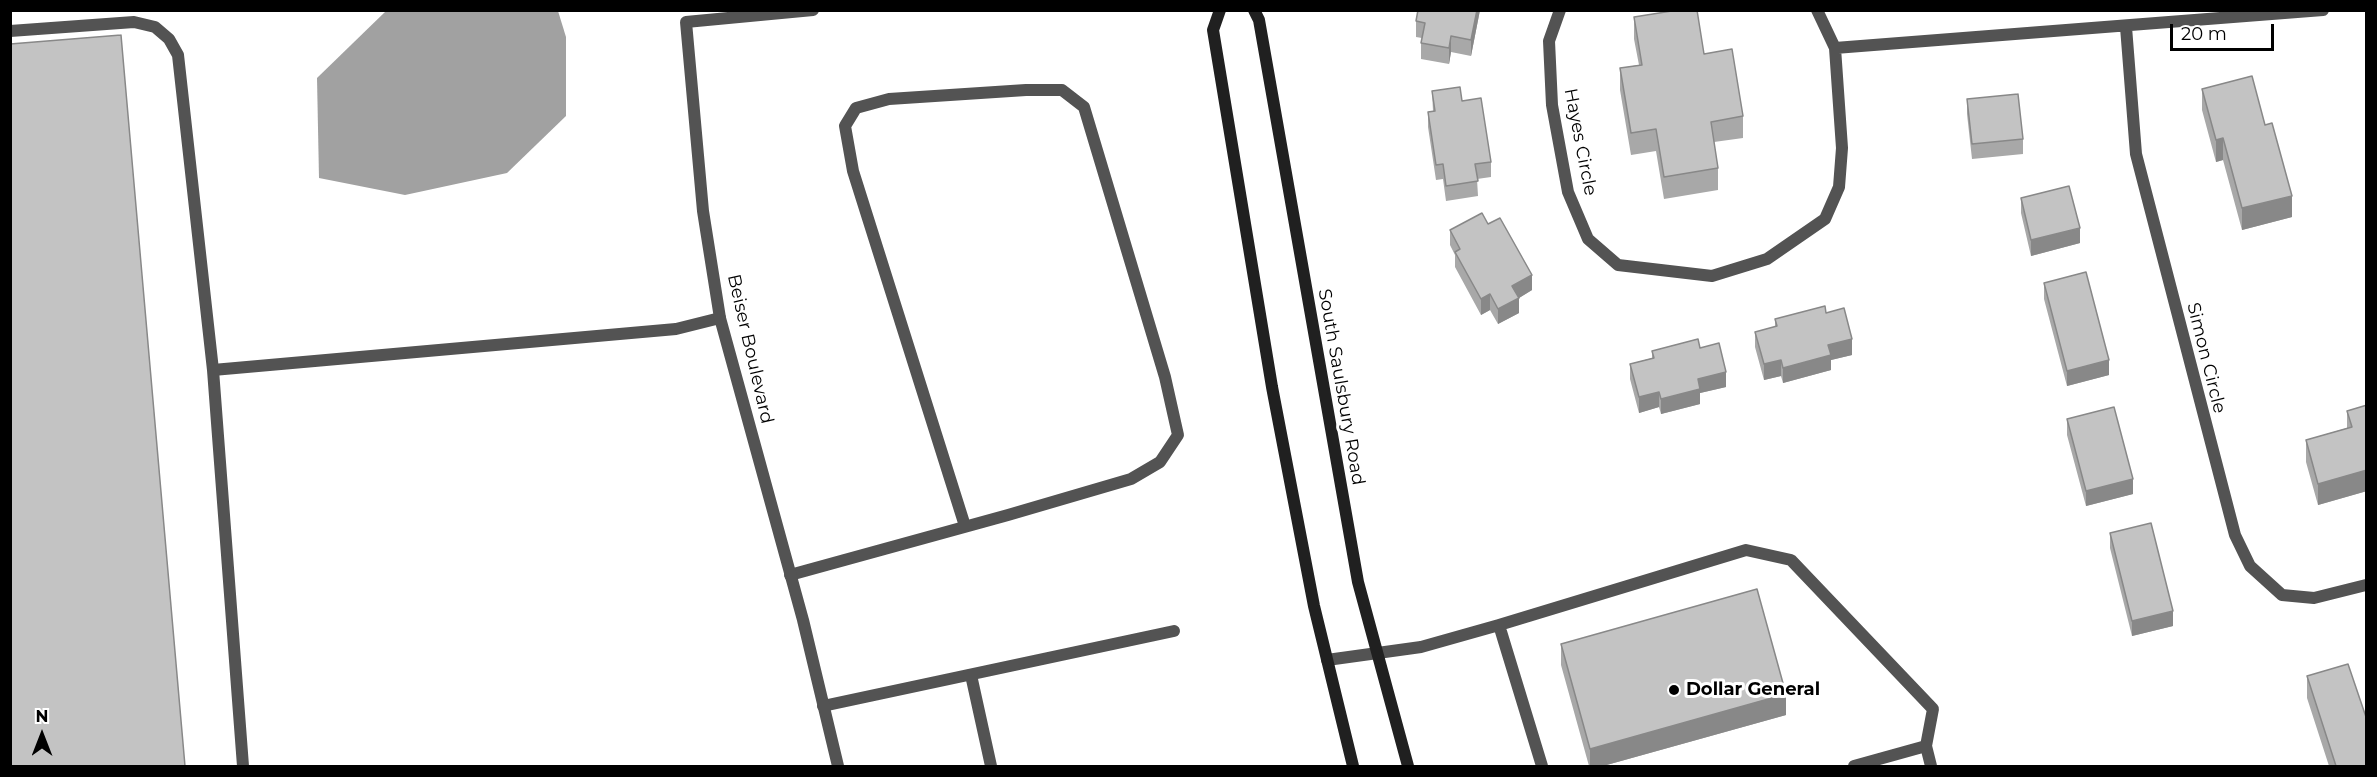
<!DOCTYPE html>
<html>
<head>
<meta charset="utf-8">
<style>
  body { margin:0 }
  #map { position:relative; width:2377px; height:777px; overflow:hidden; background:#fff; font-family:Montserrat,sans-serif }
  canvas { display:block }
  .frame { position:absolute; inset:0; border:12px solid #000; pointer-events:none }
  .north { position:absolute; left:12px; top:705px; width:60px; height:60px; -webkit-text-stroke:4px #fff; paint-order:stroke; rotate:0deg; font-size:16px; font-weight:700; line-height:24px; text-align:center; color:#000 }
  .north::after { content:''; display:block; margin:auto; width:21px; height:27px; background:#000; clip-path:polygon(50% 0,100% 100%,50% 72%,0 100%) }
  .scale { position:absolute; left:2170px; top:24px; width:104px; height:27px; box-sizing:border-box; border:3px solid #000; border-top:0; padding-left:8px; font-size:18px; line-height:21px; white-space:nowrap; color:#000; -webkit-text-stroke:4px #fff; paint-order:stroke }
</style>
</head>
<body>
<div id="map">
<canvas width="2377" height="777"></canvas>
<div class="frame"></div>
<div class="north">N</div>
<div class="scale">20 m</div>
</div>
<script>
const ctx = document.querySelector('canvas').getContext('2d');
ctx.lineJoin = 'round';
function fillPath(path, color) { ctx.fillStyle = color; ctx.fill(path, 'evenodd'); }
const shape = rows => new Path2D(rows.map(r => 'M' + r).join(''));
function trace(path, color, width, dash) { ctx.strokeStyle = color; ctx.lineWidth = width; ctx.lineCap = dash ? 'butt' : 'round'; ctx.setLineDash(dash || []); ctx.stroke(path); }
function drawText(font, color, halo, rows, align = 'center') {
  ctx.font = font + ' Montserrat,sans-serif'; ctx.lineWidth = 6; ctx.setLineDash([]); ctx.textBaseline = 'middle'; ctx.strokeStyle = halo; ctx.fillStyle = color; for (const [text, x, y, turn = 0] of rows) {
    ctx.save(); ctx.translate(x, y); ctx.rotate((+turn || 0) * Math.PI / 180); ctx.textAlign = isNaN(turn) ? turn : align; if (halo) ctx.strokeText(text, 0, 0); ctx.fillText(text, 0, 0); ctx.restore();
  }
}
const water = shape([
  [386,11,558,11,566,37,566,116,507,173,405,195,319,178,317,78]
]);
const lane = shape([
  [10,31,134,22,155,27,169,39,178,55,213,370,243,766],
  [213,370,676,329,720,318],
  [790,575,1008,515,1131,479,1160,462,1178,435,1165,377,1084,107,1062,90,1026,90,889,99,856,108,845,126,853,171,965,526],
  [1499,625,1746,550,1791,560,1933,709,1926,746],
  [1327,660,1421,647,1499,625,1542,766],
  [971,675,991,766],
  [823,706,1174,631],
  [1854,766,1926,746,1931,766]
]);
const street = shape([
  [813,10,686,22,703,211,720,318,803,620,838,766],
  [1560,10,1549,41,1552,105,1568,192,1588,239,1618,265,1712,276,1767,259,1825,219,1839,187,1842,148,1835,48,1817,10],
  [2126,27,2136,154,2235,535,2250,566,2282,595,2314,598,2366,585],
  [1835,48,2323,10]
]);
const secondary = shape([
  [1220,10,1213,30,1272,387,1314,606,1353,766],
  [1254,10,1259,20,1358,582,1408,766]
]);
const wall = shape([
  [1418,10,1480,10,1471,56,1451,52,1449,64,1421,59,1421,43,1422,38,1416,37,1416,21],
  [1634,17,1704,54,1743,116,1743,138,1714,142,1718,168,1718,190,1664,199,1656,151,1631,155,1620,90,1620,68,1639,65,1634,39],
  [2202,89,2265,125,2292,217,2242,230,2223,160,2216,162,2202,110],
  [1432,91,1462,101,1491,162,1491,177,1477,179,1478,196,1446,201,1443,179,1436,180,1428,127,1428,112,1433,111],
  [1967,99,2023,139,2023,154,1972,159,1967,114],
  [2021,198,2080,243,2031,256,2021,213],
  [1488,224,1532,290,1519,298,1519,313,1498,324,1490,310,1481,315,1455,267,1455,255,1450,245,1450,230],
  [2044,283,2109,375,2067,386,2044,299],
  [1826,313,1852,355,1831,360,1831,370,1783,383,1781,376,1764,380,1755,347,1755,332,1775,327,1775,319],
  [1700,348,1726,387,1700,393,1700,404,1661,414,1659,407,1639,413,1630,379,1630,364,1652,358,1652,351],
  [2367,405,2367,491,2318,505,2306,462,2306,440,2347,428,2347,411],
  [2067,419,2133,494,2086,506,2067,435],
  [2110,533,2173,626,2132,636,2110,548],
  [1561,644,1786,715,1603,766,1589,766,1561,665],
  [2307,676,2367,766,2329,766,2307,698]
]);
const shadedWall = shape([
  [1477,10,1480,10,1471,56,1471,40],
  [1451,36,1451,52,1449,64,1449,48],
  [2223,138,2223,160,2216,162,2216,140],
  [2292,196,2292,217,2242,230,2242,208],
  [2080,228,2080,243,2031,256,2031,240],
  [1532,275,1532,290,1519,298,1519,313,1498,324,1498,309,1512,286],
  [1490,294,1490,310,1481,315,1481,299],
  [1852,339,1852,355,1831,360,1831,370,1783,383,1783,368,1828,345],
  [1781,360,1781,376,1764,380,1764,364],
  [2109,360,2109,375,2067,386,2067,371],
  [1726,372,1726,387,1700,393,1700,404,1661,414,1661,399,1698,379],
  [1659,392,1659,407,1639,413,1639,397],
  [2367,470,2367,491,2318,505,2318,484],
  [2133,479,2133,494,2086,506,2086,491],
  [2173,611,2173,626,2132,636,2132,621],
  [1786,694,1786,715,1603,766,1590,766,1590,749]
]);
const building = shape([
  [1418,10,1477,10,1471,40,1451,36,1449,48,1421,43,1425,23,1416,21,1418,10],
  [1678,10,1697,10,1704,54,1732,49,1743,116,1711,122,1718,168,1664,177,1656,129,1631,133,1620,68,1642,65,1634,17,1678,10],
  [121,35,185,766,10,766,10,44,121,35],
  [2252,76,2265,125,2272,123,2292,196,2242,208,2223,138,2216,140,2202,89,2252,76],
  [1460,87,1462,101,1481,98,1491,162,1475,164,1478,181,1446,186,1443,164,1436,165,1428,112,1435,111,1432,91,1460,87],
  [2018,94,2023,139,1972,144,1967,99,2018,94],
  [2069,186,2080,228,2031,240,2021,198,2069,186],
  [1482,213,1488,224,1500,218,1532,275,1512,286,1519,298,1498,309,1490,294,1481,299,1455,252,1460,249,1450,230,1482,213],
  [2086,272,2109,360,2067,371,2044,283,2086,272],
  [1825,306,1826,313,1844,308,1852,339,1828,345,1831,355,1783,368,1781,360,1764,364,1755,332,1777,326,1775,319,1825,306],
  [1698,339,1700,348,1719,343,1726,372,1698,379,1700,389,1661,399,1659,392,1639,397,1630,364,1654,358,1652,351,1698,339],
  [2367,405,2367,470,2318,484,2306,440,2352,427,2347,411,2367,405],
  [2114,407,2133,479,2086,491,2067,419,2114,407],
  [2151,523,2173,611,2132,621,2110,533,2151,523],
  [1757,589,1786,694,1590,749,1561,644,1757,589],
  [2348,664,2367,720,2367,766,2336,766,2307,676,2348,664]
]);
const markers = [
  [1674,690,6,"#000"]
];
const streetNames = [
  ["Hayes Circle",1580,142,79],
  ["Beiser Boulevard",750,349,77],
  ["Simon Circle",2206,358,76],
  ["South Saulsbury Road",1341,387,80]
];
const poiNames = [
  ["Dollar General",1686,690]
];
fillPath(water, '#a1a1a1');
trace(lane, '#535353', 12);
trace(street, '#535353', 12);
trace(secondary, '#202020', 12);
fillPath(wall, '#a8a8a8');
fillPath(shadedWall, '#888');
fillPath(building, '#c3c3c3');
trace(building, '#888', 1.5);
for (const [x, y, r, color] of markers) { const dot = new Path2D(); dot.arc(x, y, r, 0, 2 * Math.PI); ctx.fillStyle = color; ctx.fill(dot); trace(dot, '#fff', 2); }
drawText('18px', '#000', '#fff', streetNames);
drawText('bold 18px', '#000', '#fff', poiNames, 'left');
</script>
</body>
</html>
